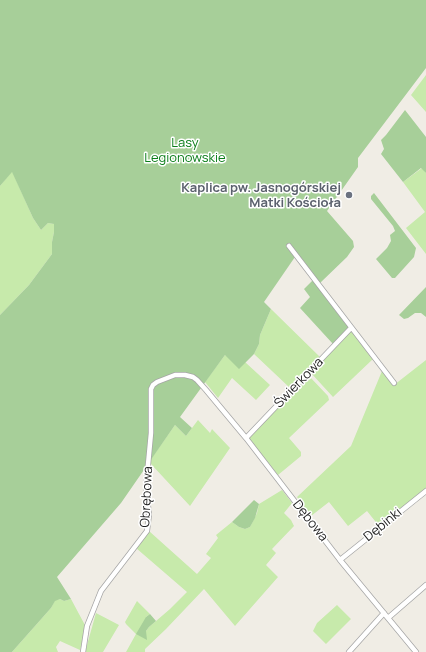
<!DOCTYPE html>
<html>
<head>
<meta charset="utf-8">
<style>
  body { margin:0 }
  canvas { display:block; background:#f0ede5 }
</style>
</head>
<body>
<canvas width="426" height="652"></canvas>
<script>
const ctx = document.querySelector('canvas').getContext('2d');
ctx.lineJoin = 'round';
function fillPath(path, color) { ctx.fillStyle = color; ctx.fill(path, 'evenodd'); }
const shape = rows => new Path2D(rows.map(r => 'M' + r).join(''));
function trace(path, color, width, dash) { ctx.strokeStyle = color; ctx.lineWidth = width; ctx.lineCap = dash ? 'butt' : 'round'; ctx.setLineDash(dash || []); ctx.stroke(path); }
function drawText(font, color, halo, rows, align = 'center') {
  ctx.font = font + ' Manrope,sans-serif'; ctx.lineWidth = 3; ctx.setLineDash([]); ctx.textBaseline = 'middle'; ctx.strokeStyle = halo; ctx.fillStyle = color; for (const [text, x, y, turn = 0] of rows) {
    ctx.save(); ctx.translate(x, y); ctx.rotate((+turn || 0) * Math.PI / 180); ctx.textAlign = isNaN(turn) ? turn : align; if (halo) ctx.strokeText(text, 0, 0); ctx.fillText(text, 0, 0); ctx.restore();
  }
}
const grass = shape([
  [426,75,426,112,411,95],
  [422,168,426,173,426,254,406,228,425,212,403,182],
  [12,171,33,218,41,230,48,223,54,224,54,232,52,242,52,254,29,285,0,315,0,186],
  [271,309,320,357,290,388,254,354,259,344,260,335],
  [352,331,373,359,333,397,311,373,350,332],
  [225,355,245,362,270,385,256,400,232,378,218,398,205,382],
  [426,360,426,488,379,526,367,511,348,526,329,502,311,516,297,497,351,446,382,371,394,385],
  [308,377,310,377,328,396,329,400,289,438,301,452,301,456,278,475,250,440,250,436],
  [198,420,210,433,212,429,230,448,190,506,151,464,151,459,175,425,186,436],
  [282,490,292,503,284,513,291,520,294,526,272,549,276,553,266,565,278,577,235,626,204,589,166,629,145,649,145,652,126,652,136,634,126,624,125,622,137,601,150,614,146,617,146,631,149,627,170,609,187,592,136,548,149,531,197,574,211,558,206,554,218,538,216,535,232,522,239,527,245,529,250,527,257,513,259,504],
  [60,599,64,601,71,599,86,627,80,650,60,641,56,647,58,652,12,652,51,608,55,600],
  [337,605,351,619,326,644,313,631,317,623],
  [96,613,119,625,103,652,85,652]
]);
const forest = shape([
  [0,0,426,0,426,68,358,158,358,167,327,211,353,241,354,247,347,257,320,283,297,254,264,302,271,309,260,335,259,344,254,354,239,369,225,355,180,417,192,428,186,436,175,425,121,503,57,577,71,599,64,601,60,599,55,601,51,608,12,652,0,652,0,315,29,285,52,254,52,242,54,232,54,224,48,223,41,230,33,218,12,172,0,186],
  [405,110,426,137,426,173,421,168,403,182,381,154,384,149,381,140,386,135],
  [374,193,416,248,414,257,395,278,392,278,376,259,387,248,391,241,390,235,395,231,393,226,371,199,371,196],
  [313,280,348,326,348,329,333,344,300,308,310,297,304,289],
  [426,287,426,317,421,313,415,313,408,318,404,319,399,315],
  [254,500,259,504,255,518,250,527,245,529,239,527,232,522],
  [150,614,156,621,149,627,146,631,147,640,136,634,146,617]
]);
const street = shape([
  [289,246,394,383],
  [246,438,351,328],
  [340,560,426,491],
  [388,618,426,585],
  [83,652,87,626,101,591,147,531,149,515,146,486,151,433,151,389,153,385,157,382,175,375,185,375,193,377,197,380,206,390,246,438,340,560,416,652],
  [349,652,384,613]
]);
const markers = [
  [349,195,4,"#6b7280"]
];
const parkNames = [
  ["Lasy",185,143],
  ["Legionowskie",185,158]
];
const worshipNames = [
  ["Kaplica pw. Jasnogórskiej",341,188],
  ["Matki Kościoła",341,203]
];
const streetNames = [
  ["Świerkowa",299,383,-46],
  ["Obrębowa",147,497,-87],
  ["Dębowa",310,521,52],
  ["Dębinki",383,525,-39]
];
fillPath(grass, '#c7eaab');
fillPath(forest, '#a7cf99');
trace(street, '#a6a6a6', 6);
trace(street, '#fff', 4.5);
for (const [x, y, r, color] of markers) { const dot = new Path2D(); dot.arc(x, y, r, 0, 2 * Math.PI); ctx.fillStyle = color; ctx.fill(dot); trace(dot, '#fff', 1.5); }
drawText('13px', '#0b7e1a', '#fff', parkNames);
drawText('bold 13px', '#5b616d', '#fff', worshipNames, 'right');
drawText('13px', '#1f1f1f', '#fff', streetNames);
</script>
</body>
</html>
